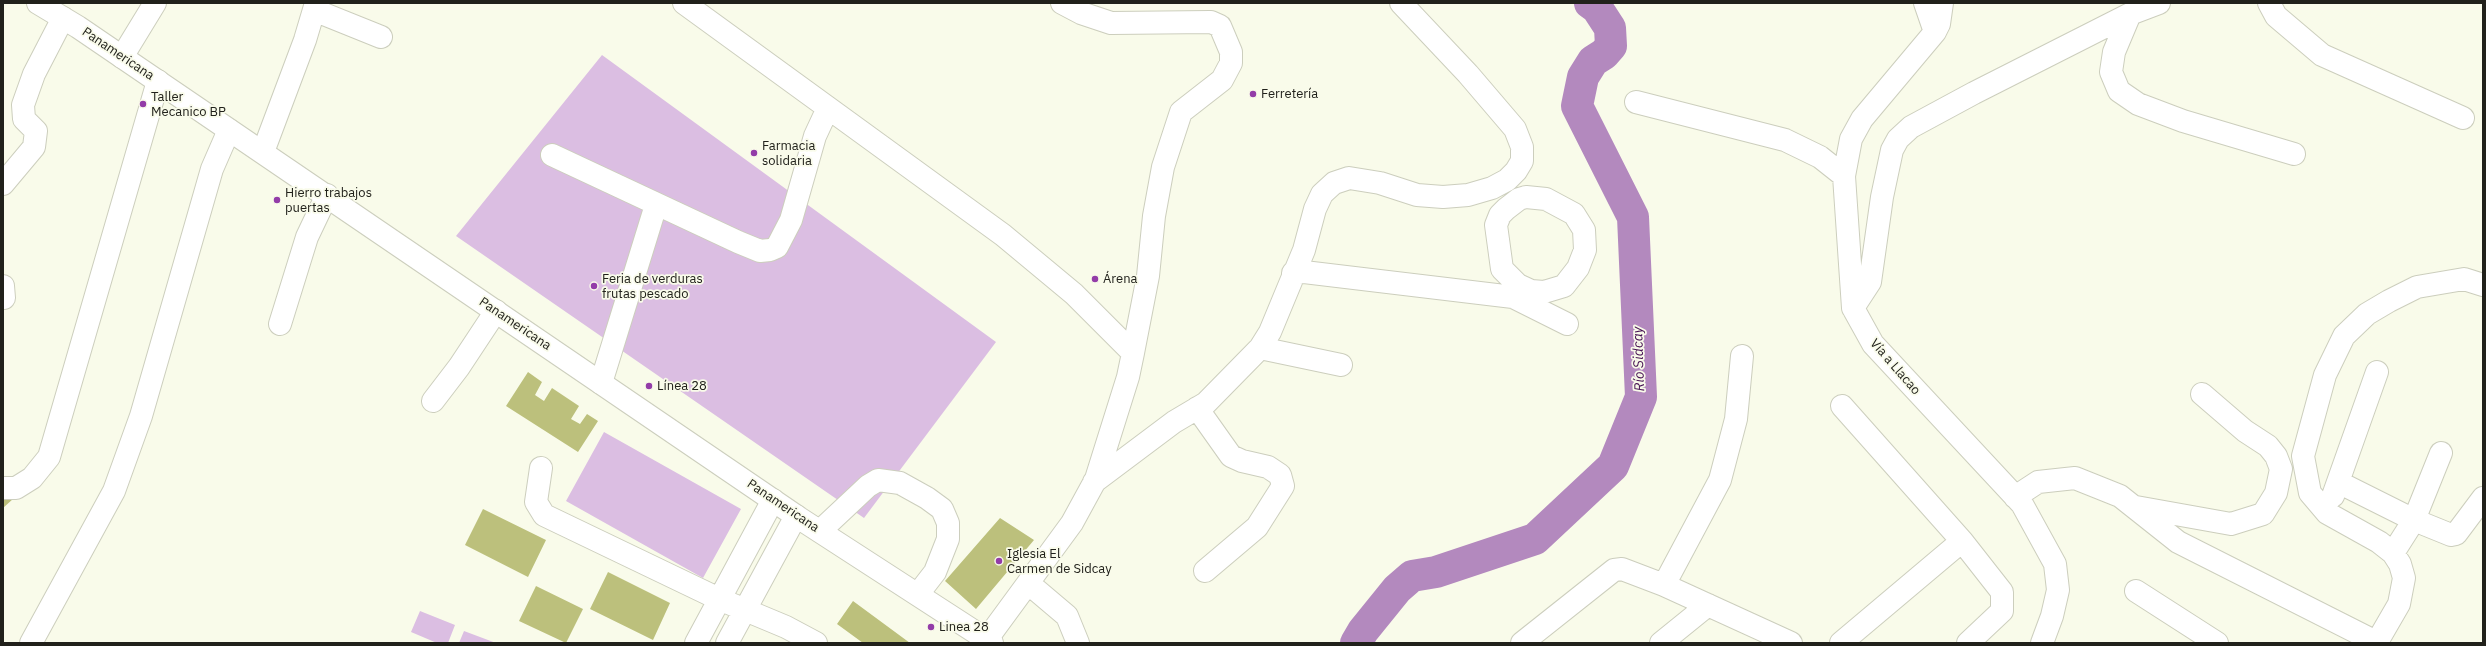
<!DOCTYPE html>
<html>
<head>
<meta charset="utf-8">
<style>
  body { margin:0 }
  #map { position:relative; width:2486px; height:646px; overflow:hidden; background:#f9fbea; font-family:"IBM Plex Sans",sans-serif }
  canvas { display:block }
  .frame { position:absolute; inset:0; border:4px solid #21211b; pointer-events:none }
</style>
</head>
<body>
<div id="map">
<canvas width="2486" height="646"></canvas>
<div class="frame"></div>
</div>
<script>
const ctx = document.querySelector('canvas').getContext('2d');
ctx.lineJoin = 'round';
function fillPath(path, color) { ctx.fillStyle = color; ctx.fill(path, 'evenodd'); }
const shape = rows => new Path2D(rows.map(r => 'M' + r).join(''));
function trace(path, color, width, dash) { ctx.strokeStyle = color; ctx.lineWidth = width; ctx.lineCap = dash ? 'butt' : 'round'; ctx.setLineDash(dash || []); ctx.stroke(path); }
function drawText(font, color, halo, rows, align = 'center') {
  ctx.font = font + ' "IBM Plex Sans",sans-serif'; ctx.lineWidth = 3.5; ctx.setLineDash([]); ctx.textBaseline = 'middle'; ctx.strokeStyle = halo; ctx.fillStyle = color; for (const [text, x, y, turn = 0] of rows) {
    ctx.save(); ctx.translate(x, y); ctx.rotate((+turn || 0) * Math.PI / 180); ctx.textAlign = isNaN(turn) ? turn : align; if (halo) ctx.strokeText(text, 0, 0); ctx.fillText(text, 0, 0); ctx.restore();
  }
}
const green = shape([
  [602,55,996,342,864,518,456,236],
  [604,432,741,509,703,578,566,501],
  [420,611,455,625,448,643,437,643,411,632],
  [464,631,496,643,459,643]
]);
const river = shape([
  [1356,643,1363,631,1397,589,1412,576,1436,572,1535,539,1613,466,1641,397,1633,217,1577,106,1583,77,1593,61,1604,54,1611,46,1610,28,1597,8,1590,3]
]);
const building = shape([
  [528,372,542,382,535,395,544,401,552,388,579,406,571,419,580,424,587,414,598,421,578,452,506,406],
  [3,476,13,499,3,508],
  [483,509,546,540,528,577,465,545],
  [1000,518,1034,540,976,609,945,581],
  [608,572,670,603,653,640,590,609],
  [536,586,583,609,566,643,519,621],
  [853,601,910,643,863,643,837,624]
]);
const minor = shape([
  [684,3,1003,235,1074,294,1133,353,1128,377,1096,479,1072,523,984,643],
  [1062,3,1081,13,1111,23,1211,22,1220,26,1231,52,1231,63,1222,80,1181,112,1163,167,1154,216,1148,276,1133,353],
  [1925,3,1935,32],
  [1942,3,1939,24,1935,32,1862,119,1851,139,1844,176,1853,308,1873,344,2022,504,2055,564,2058,590,2052,616,2042,643],
  [2269,3,2276,16,2322,55,2463,118],
  [314,10,381,37],
  [2130,14,2114,52,2111,72,2119,91,2138,104,2183,121,2294,154],
  [122,57,155,3],
  [1636,102,1785,140,1820,157,1844,176],
  [263,152,305,40,316,3],
  [552,155,738,242,760,251,770,250,777,247,791,220,815,136,828,108],
  [3,184,34,147,36,131,24,119,23,105,34,74,63,18],
  [1526,197,1546,199,1574,214,1584,230,1585,250,1578,268,1564,286,1544,292,1531,291,1518,285,1502,269,1496,225,1500,215,1506,209,1519,199,1526,197],
  [1293,273,1304,272,1513,297,1567,324],
  [3,286,4,298],
  [1853,308,1870,282,1882,197,1892,150,1898,139,1911,127,1974,93,2130,14,2159,3],
  [280,324,307,237,327,195],
  [1260,348,1341,365],
  [601,383,656,205],
  [433,401,459,367,496,311],
  [1842,406,1962,541,2002,592,2002,611,1968,643],
  [1197,408,1231,456,1242,461,1268,467,1280,475,1283,486,1257,527,1205,571],
  [541,468,536,502,544,515,719,599,786,627,816,643],
  [1094,482,1174,422,1206,403,1260,348,1270,332,1304,250,1315,209,1322,194,1334,183,1349,178,1380,183,1417,195,1443,197,1468,195,1492,188,1507,180,1516,171,1522,161,1522,147,1515,129,1468,74,1401,3],
  [2338,482,2414,520,2441,453],
  [3,488,16,488,32,478,49,457,158,81],
  [2333,496,2377,372],
  [2015,497,2038,482,2075,478,2120,496,2178,542,2378,643],
  [2136,507,2231,524,2263,514,2276,493,2281,469,2276,456,2268,446,2245,431,2202,394],
  [820,531,868,486,878,480,900,483,927,498,942,509,948,523,948,539,935,572,918,594],
  [2393,553,2414,520,2451,535,2456,534,2483,498],
  [1028,583,1067,616,1078,643],
  [1664,585,1720,480,1736,419,1742,356],
  [2136,591,2217,643],
  [2377,642,2399,604,2404,578,2400,564,2393,553,2379,542,2327,513,2310,493,2303,456,2325,375,2344,336,2367,314,2389,301,2417,287,2464,279,2483,285],
  [31,643,114,491,141,416,212,169,229,130],
  [696,643,773,500],
  [727,643,796,516],
  [1522,643,1614,570,1622,569,1664,585,1791,643],
  [1661,643,1708,605],
  [1841,643,1962,541]
]);
const major = shape([
  [38,3,78,27,799,518,992,643]
]);
const markers = [
  [1253,94,4,"#933ca8"],
  [143,104,4,"#933ca8"],
  [754,153,4,"#933ca8"],
  [277,200,4,"#933ca8"],
  [1095,279,4,"#933ca8"],
  [594,286,4,"#933ca8"],
  [649,386,4,"#933ca8"],
  [999,561,4,"#933ca8"],
  [931,627,4,"#933ca8"]
];
const streetNames = [
  ["Panamericana",118,54,34],
  ["Panamericana",515,324,34],
  ["Vía a Llacao",1895,367,49],
  ["Panamericana",783,506,34]
];
const poiNames = [
  ["Ferretería",1261,94],
  ["Taller",151,97],
  ["Mecanico BP",151,112],
  ["Farmacia",762,146],
  ["solidaria",762,161],
  ["Hierro trabajos",285,193],
  ["puertas",285,208],
  ["Feria de verduras",602,279],
  ["frutas pescado",602,294],
  ["Árena",1103,279],
  ["Línea 28",657,386],
  ["Iglesia El",1007,554],
  ["Carmen de Sidcay",1007,569],
  ["Linea 28",939,627]
];
const waterNames = [
  ["Río Sidcay",1639,359,-92]
];
fillPath(green, '#dbbee2');
trace(river, '#b389be', 32);
fillPath(building, '#bcc07c');
trace(minor, '#cccebd', 24);
trace(major, '#cccebd', 24);
trace(minor, '#fff', 22);
trace(major, '#fff', 22);
for (const [x, y, r, color] of markers) { const dot = new Path2D(); dot.arc(x, y, r, 0, 2 * Math.PI); ctx.fillStyle = color; ctx.fill(dot); trace(dot, '#f9fbea', 1.5); }
drawText('13px', '#21211b', '#f9fbea', streetNames);
drawText('13px', '#21211b', '#f9fbea', poiNames, 'left');
drawText('italic 14px', '#451052', '#f9fbea', waterNames);
</script>
</body>
</html>
